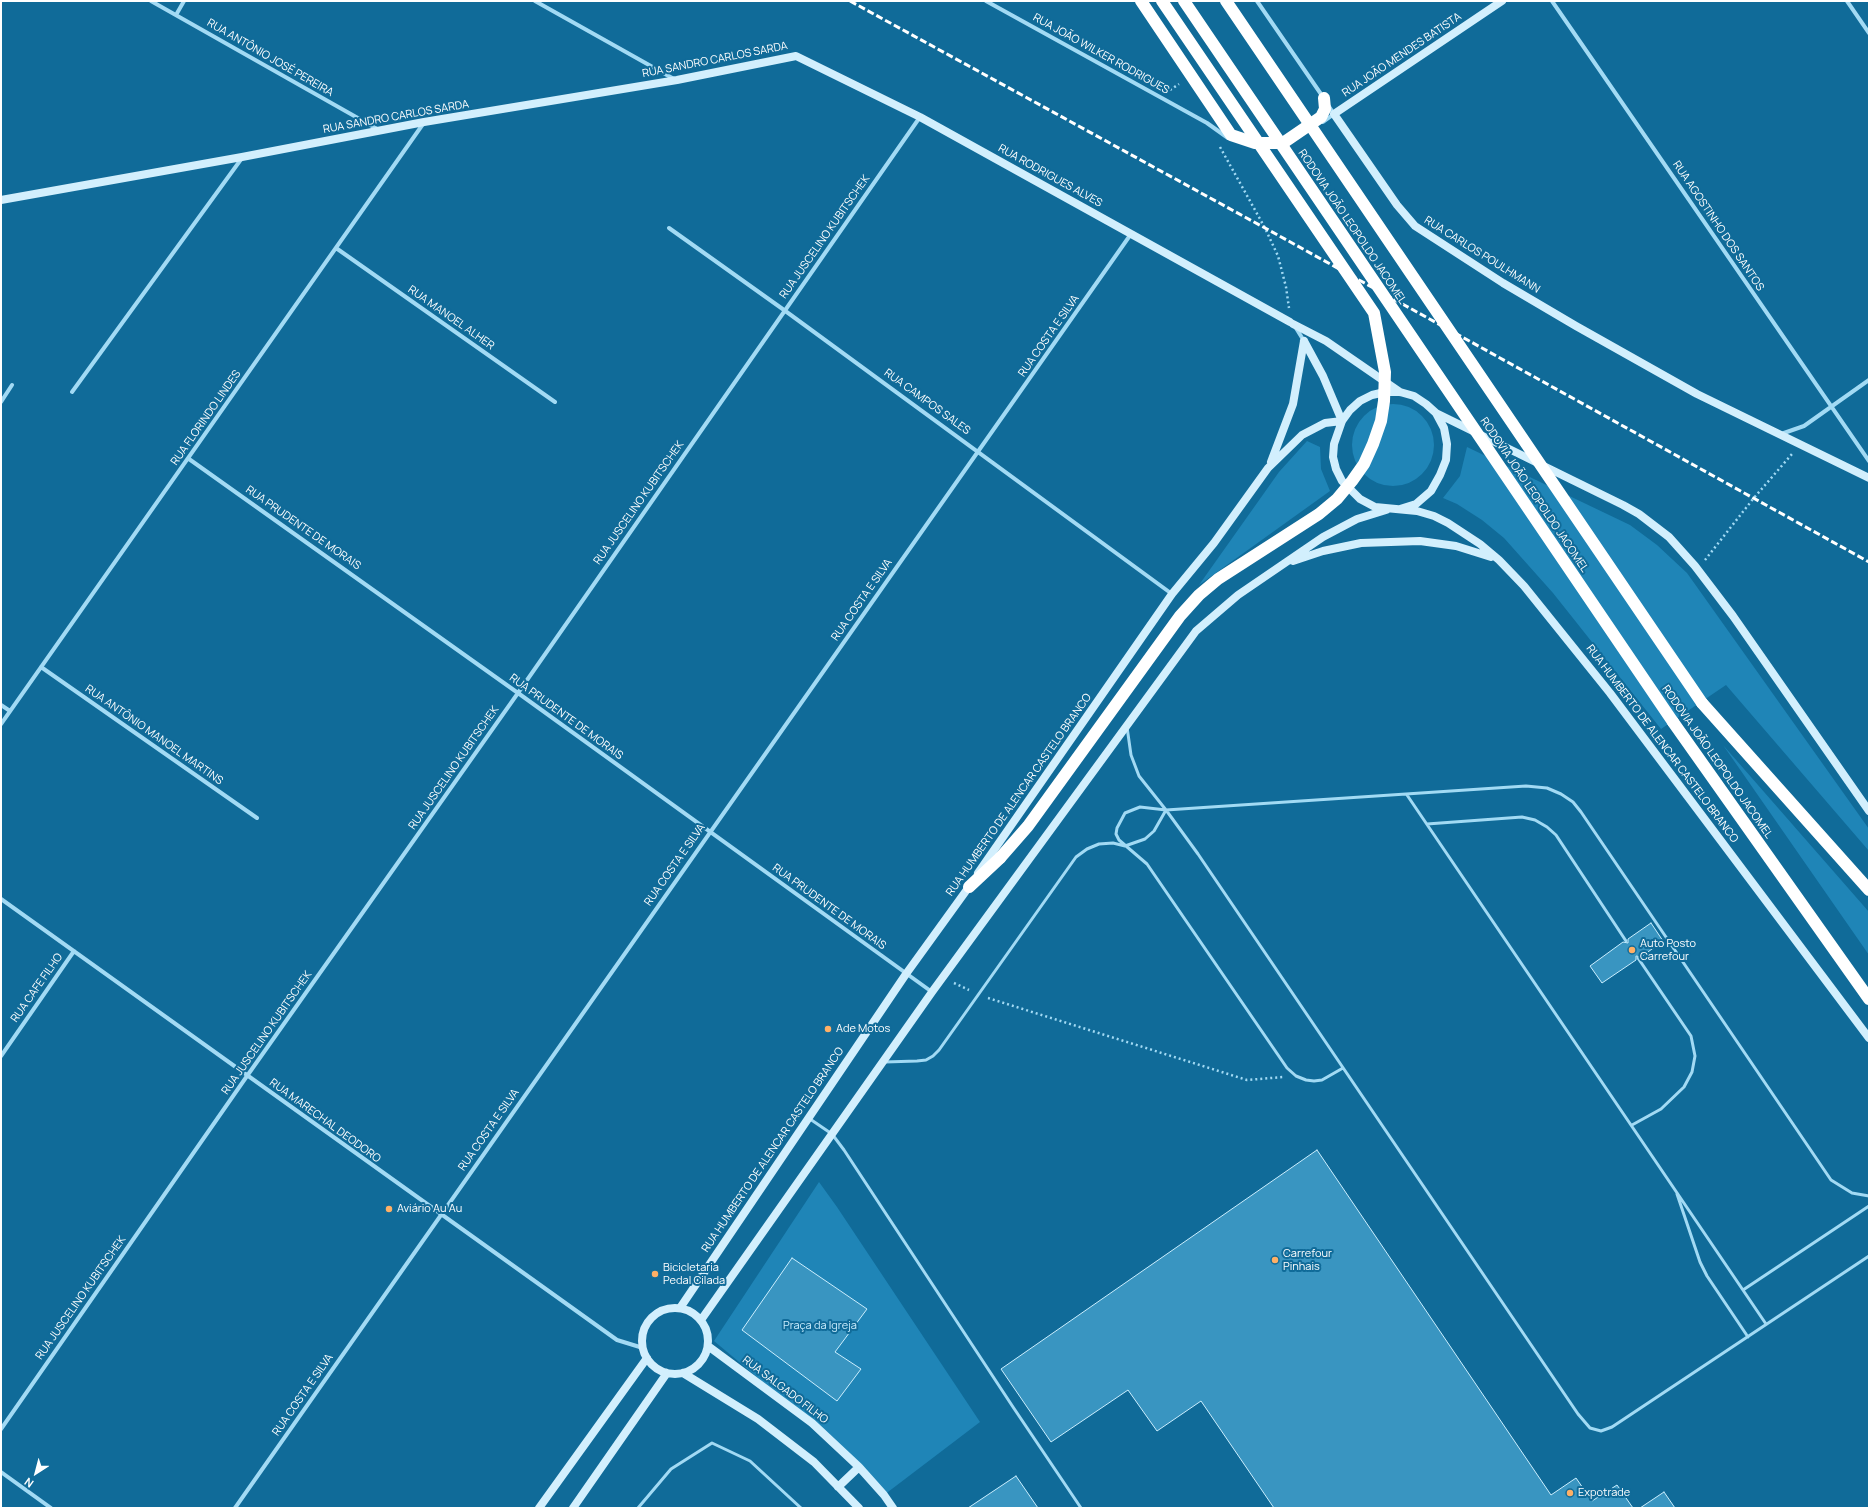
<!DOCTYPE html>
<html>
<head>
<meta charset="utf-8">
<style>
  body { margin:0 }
  #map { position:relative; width:1870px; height:1509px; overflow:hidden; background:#106b99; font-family:Manrope,sans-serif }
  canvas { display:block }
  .frame { position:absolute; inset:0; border:2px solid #fff; pointer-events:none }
  .north { position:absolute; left:16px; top:1453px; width:40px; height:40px; -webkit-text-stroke:3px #106b99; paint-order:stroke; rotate:216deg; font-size:11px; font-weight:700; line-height:16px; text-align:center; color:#fff }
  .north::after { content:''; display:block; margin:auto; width:14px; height:18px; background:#fff; clip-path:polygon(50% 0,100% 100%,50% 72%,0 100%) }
</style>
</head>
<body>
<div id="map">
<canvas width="1870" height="1509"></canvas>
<div class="frame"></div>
<div class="north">N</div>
</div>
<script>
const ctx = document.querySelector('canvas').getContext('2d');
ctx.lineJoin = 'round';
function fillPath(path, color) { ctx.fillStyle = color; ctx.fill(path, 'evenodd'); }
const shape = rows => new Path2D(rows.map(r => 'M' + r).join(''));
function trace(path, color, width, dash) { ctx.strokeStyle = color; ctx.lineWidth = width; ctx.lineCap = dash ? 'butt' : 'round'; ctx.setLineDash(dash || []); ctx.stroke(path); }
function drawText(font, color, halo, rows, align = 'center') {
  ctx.font = font + ' Manrope,sans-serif'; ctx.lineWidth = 4; ctx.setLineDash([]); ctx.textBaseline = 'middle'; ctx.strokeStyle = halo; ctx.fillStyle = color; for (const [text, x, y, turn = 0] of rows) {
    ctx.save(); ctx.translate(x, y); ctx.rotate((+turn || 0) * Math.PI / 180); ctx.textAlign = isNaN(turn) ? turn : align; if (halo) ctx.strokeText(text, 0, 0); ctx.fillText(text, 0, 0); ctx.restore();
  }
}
const green = shape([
  '1352 445a41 41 0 1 1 82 0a41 41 0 1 1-82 0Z',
  [1307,441,1320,447,1321,469,1330,491,1199,585,1279,472],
  [1467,447,1630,525,1657,545,1687,573,1869,829,1869,851,1726,685,1661,729,1553,593,1504,538,1482,520,1457,504,1443,498,1460,476],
  [1723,745,1869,912,1869,955],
  [819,1182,837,1207,980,1422,884,1495,812,1423,714,1341]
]);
const building = shape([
  [1651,923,1663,941,1641,957,1636,956,1636,960,1602,983,1590,966,1623,942,1628,943,1628,939,1651,923],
  [1317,1150,1551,1495,1576,1478,1592,1501,1617,1485,1633,1508,1274,1508,1201,1401,1157,1431,1128,1390,1051,1442,1001,1369,1317,1150],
  [792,1258,867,1309,835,1352,861,1369,837,1401,742,1330,792,1258],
  [1016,1476,1038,1508,968,1508,1016,1476],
  [1664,1492,1675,1508,1640,1508,1664,1492]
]);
const path = shape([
  [1170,90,1179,84],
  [1220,147,1265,228,1278,256,1286,287,1289,308],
  [1705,560,1753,499,1792,454],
  [954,983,969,990],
  [988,998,1247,1080,1283,1077]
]);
const lane = shape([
  [1127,727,1131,755,1139,776,1166,810,1198,854,1578,1414,1590,1428,1601,1431,1612,1427,1869,1256],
  [1407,795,1766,1324],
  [1427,824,1522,817,1535,820,1547,827,1556,835,1626,941],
  [885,1062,917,1061,926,1060,933,1056,939,1050,1076,857,1087,849,1099,844,1113,843,1125,846,1145,839,1154,831,1166,810],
  [1343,1068,1322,1080,1314,1081,1306,1080,1296,1076,1287,1068,1147,864,1119,840,1116,834,1117,828,1125,813,1140,807,1166,810,1526,786,1547,788,1561,794,1573,802,1581,812,1831,1180,1852,1193,1869,1196],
  [810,1119,832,1134,844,1150,1013,1407,1081,1508],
  [1632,1125,1661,1109,1684,1087,1692,1072,1695,1056,1691,1036,1638,958],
  [1677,1194,1700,1262,1707,1276,1748,1337],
  [1743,1290,1869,1206],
  [638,1508,671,1469,712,1443,750,1461,801,1508]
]);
const street = shape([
  [151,1,379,130],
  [535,1,674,79],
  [986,1,1207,123,1228,138],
  [1257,1,1323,97],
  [1552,1,1869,461],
  [1847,1,1869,33],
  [176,15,184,1],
  [1323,122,1334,114,1328,105],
  [669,228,784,310,1172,594],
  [336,248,555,402],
  [1296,328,1304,341],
  [72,392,242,158],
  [1,402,12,385],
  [1781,434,1804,426,1869,380],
  [189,459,518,693,932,992],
  [41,667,257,818],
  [1,705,10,711],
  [1,724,423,124],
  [1,899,617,1340,643,1348],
  [1,1056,74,951],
  [1,1429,247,1076,518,693,920,117],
  [1,1472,51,1508],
  [235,1508,1131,234]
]);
const secondary = shape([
  [1502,1,1334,114,1397,205,1415,226,1503,283,1576,326,1697,394,1869,478],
  [1,200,242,157,424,122,677,80,796,56,920,117,1290,322],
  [1293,324,1326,341,1400,392],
  [1436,413,1623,505,1639,514,1669,537,1695,566,1733,616,1869,811],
  [1271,462,1293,404,1304,341],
  [1400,509,1416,504,1431,491,1440,475,1446,460,1447,444,1444,428,1436,413,1426,404,1414,396,1400,392,1385,392,1372,395,1360,401,1350,410,1342,421,1334,444,1333,457,1336,469,1342,481,1360,499,1375,507,1417,511,1434,516,1448,523,1480,544,1499,560,1524,586,1610,693,1869,1038],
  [1293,561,1323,551,1361,543,1420,541,1456,546,1491,557],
  [978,873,1172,594,1214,543,1268,468,1302,435,1325,423,1342,421,1323,376,1304,341],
  '642 1341a33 33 0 1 1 66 0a33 33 0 1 1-66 0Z',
  [680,1308,906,974,971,884],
  [701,1320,932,992,1196,631,1238,595,1323,537,1357,519,1386,510],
  [708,1346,812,1423,859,1467,884,1495,893,1508],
  [683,1373,758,1419,814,1462,859,1508],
  [838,1487,859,1467],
  [539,1508,647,1358],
  [573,1508,667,1373]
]);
const highway = shape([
  [1141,1,1231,135,1255,143,1283,143,1321,117,1325,109,1324,98],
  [1702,703,1869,890],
  [1673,722,1869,999],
  [969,887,1000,858]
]);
const rail = shape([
  [850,1,1265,228,1869,562]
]);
const highwayBridge = shape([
  [1184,1,1673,722],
  [1226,1,1702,703],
  [1000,858,1028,826,1180,616,1199,595,1218,579,1319,514,1337,499,1352,481,1364,464,1373,444,1381,421,1384,401,1385,372,1374,313,1162,1]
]);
const markers = [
  [1632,950,4,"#ffb066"],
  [828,1029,4,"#ffb066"],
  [389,1209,4,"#ffb066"],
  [1275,1260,4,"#ffb066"],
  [655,1274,4,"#ffb066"],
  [1570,1493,4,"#ffb066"]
];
const streetNames = [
  ["RUA JOÃO WILKER RODRIGUES",1101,54,29],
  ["RUA JOÃO MENDES BATISTA",1402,55,-34],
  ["RUA ANTÔNIO JOSÉ PEREIRA",270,58,30],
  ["RUA SANDRO CARLOS SARDA",715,60,-11],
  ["RUA SANDRO CARLOS SARDA",396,117,-10],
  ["RUA RODRIGUES ALVES",1050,176,29],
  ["RUA AGOSTINHO DOS SANTOS",1718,226,56],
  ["RODOVIA JOÃO LEOPOLDO JACOMEL",1352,227,56],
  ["RUA JUSCELINO KUBITSCHEK",825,237,-55],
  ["RUA CARLOS POULHMANN",1482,255,32],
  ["RUA MANOEL ALHER",451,318,35],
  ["RUA COSTA E SILVA",1049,336,-55],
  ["RUA CAMPOS SALES",927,402,36],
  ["RUA FLORINDO LINDES",206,418,-55],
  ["RODOVIA JOÃO LEOPOLDO JACOMEL",1534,495,56],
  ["RUA JUSCELINO KUBITSCHEK",639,503,-55],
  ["RUA PRUDENTE DE MORAIS",303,528,35],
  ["RUA COSTA E SILVA",862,600,-55],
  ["RUA PRUDENTE DE MORAIS",566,717,36],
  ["RUA ANTÔNIO MANOEL MARTINS",154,735,35],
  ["RUA HUMBERTO DE ALENCAR CASTELO BRANCO",1662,744,53],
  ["RODOVIA JOÃO LEOPOLDO JACOMEL",1717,762,55],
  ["RUA JUSCELINO KUBITSCHEK",454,768,-55],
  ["RUA HUMBERTO DE ALENCAR CASTELO BRANCO",1019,795,-55],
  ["RUA COSTA E SILVA",675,865,-55],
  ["RUA PRUDENTE DE MORAIS",829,907,36],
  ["RUA CAFE FILHO",37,988,-55],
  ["RUA JUSCELINO KUBITSCHEK",267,1033,-55],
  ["RUA MARECHAL DEODORO",325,1121,36],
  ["RUA COSTA E SILVA",489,1130,-55],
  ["RUA HUMBERTO DE ALENCAR CASTELO BRANCO",773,1150,-56],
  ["RUA JUSCELINO KUBITSCHEK",81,1298,-55],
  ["RUA SALGADO FILHO",785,1390,37],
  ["RUA COSTA E SILVA",303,1395,-55]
];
const poiNames = [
  ["Auto Posto",1640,944],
  ["Carrefour",1640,957],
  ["Ade Motos",836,1029],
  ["Aviário Au Au",397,1209],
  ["Carrefour",1283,1254],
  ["Pinhais",1283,1267],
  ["Bicicletaria",663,1268],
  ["Pedal Cilada",663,1281],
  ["Expotrade",1578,1493]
];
const parkNames = [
  ["Praça da Igreja",820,1326]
];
fillPath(green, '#1f85b7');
fillPath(building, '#3995c1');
trace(building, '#cbeefe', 1);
trace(path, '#a2daf4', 2.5, [2, 3]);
trace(lane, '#a2daf4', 3);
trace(street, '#a2daf4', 4);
trace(secondary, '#d2effd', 8);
trace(highway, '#fff', 12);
trace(rail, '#fff', 3, [7, 3]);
trace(highwayBridge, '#fff', 12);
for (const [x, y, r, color] of markers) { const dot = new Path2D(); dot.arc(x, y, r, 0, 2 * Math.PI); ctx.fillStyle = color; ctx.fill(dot); trace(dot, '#106b99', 1.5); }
drawText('11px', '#fff', '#106b99', streetNames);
drawText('11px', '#fff', '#106b99', poiNames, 'left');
drawText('11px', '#cbeefe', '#106b99', parkNames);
</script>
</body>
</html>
